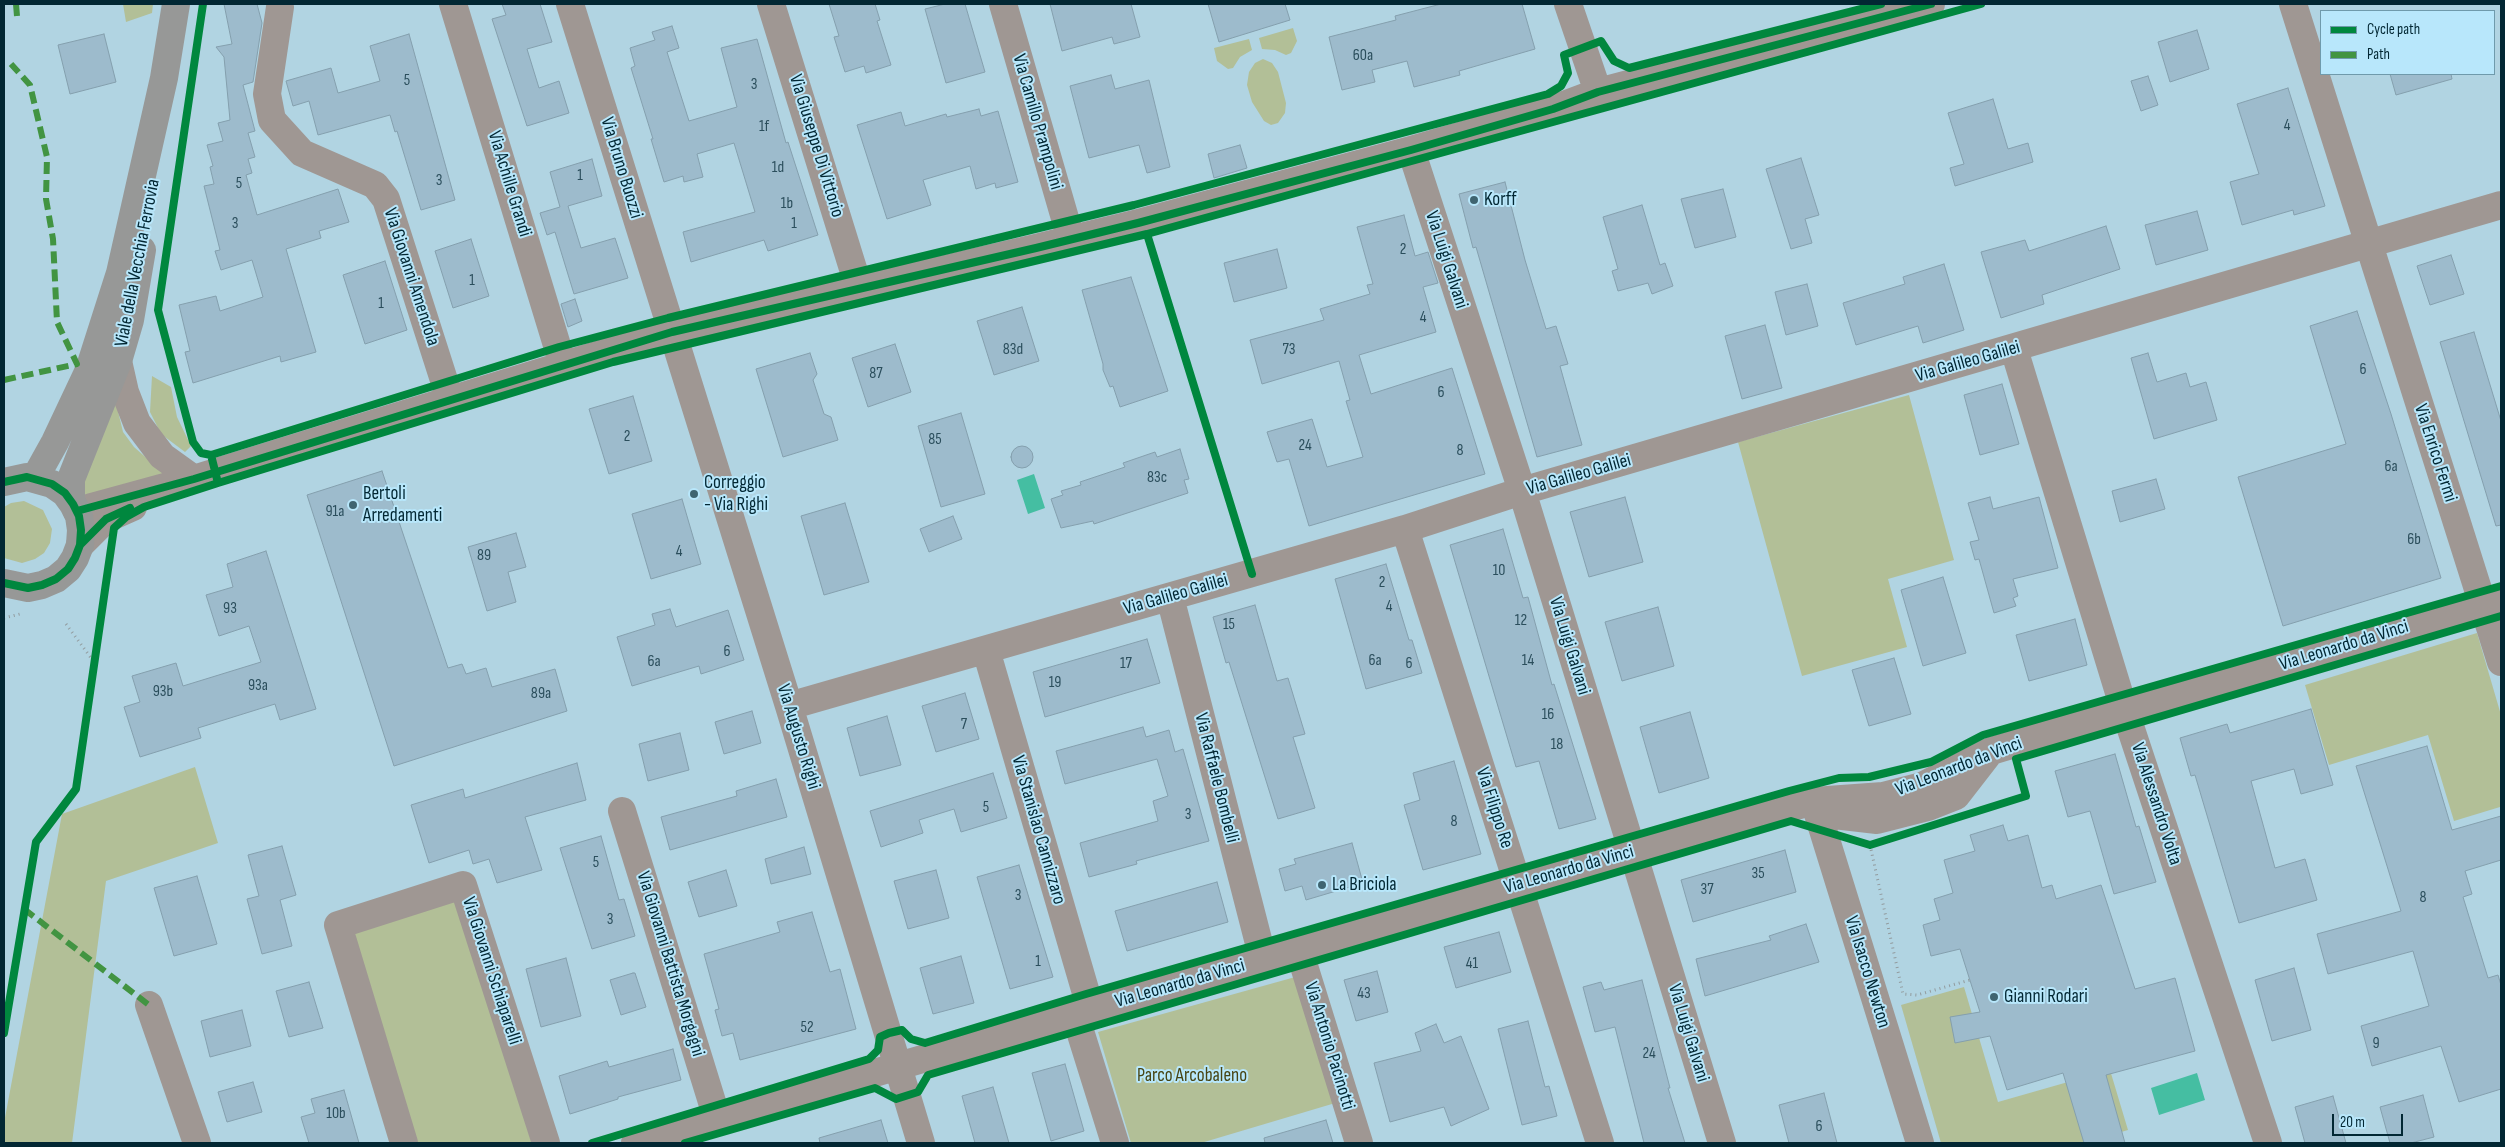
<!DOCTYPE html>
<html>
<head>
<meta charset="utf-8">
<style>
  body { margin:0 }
  #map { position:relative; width:2505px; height:1147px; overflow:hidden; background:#b1d4e2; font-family:"Sofia Sans Condensed",sans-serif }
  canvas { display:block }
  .frame { position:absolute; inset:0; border:5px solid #022733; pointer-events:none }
  .legend { position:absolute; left:2320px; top:10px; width:175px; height:65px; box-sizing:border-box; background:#b8e7fb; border:1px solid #6f9aab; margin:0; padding:6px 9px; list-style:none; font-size:15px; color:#022733 }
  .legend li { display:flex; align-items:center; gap:10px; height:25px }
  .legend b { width:25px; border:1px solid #6f9aab }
  .scale { position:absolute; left:2332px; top:1114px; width:71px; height:22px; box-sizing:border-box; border:2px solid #022733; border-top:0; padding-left:6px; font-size:15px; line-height:18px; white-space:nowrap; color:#022733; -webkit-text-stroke:4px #b8e7fb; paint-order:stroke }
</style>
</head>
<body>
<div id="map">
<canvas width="2505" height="1147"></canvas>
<div class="frame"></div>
<ul class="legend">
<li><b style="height:6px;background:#00873e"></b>Cycle path</li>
<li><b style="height:6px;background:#429442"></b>Path</li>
</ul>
<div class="scale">20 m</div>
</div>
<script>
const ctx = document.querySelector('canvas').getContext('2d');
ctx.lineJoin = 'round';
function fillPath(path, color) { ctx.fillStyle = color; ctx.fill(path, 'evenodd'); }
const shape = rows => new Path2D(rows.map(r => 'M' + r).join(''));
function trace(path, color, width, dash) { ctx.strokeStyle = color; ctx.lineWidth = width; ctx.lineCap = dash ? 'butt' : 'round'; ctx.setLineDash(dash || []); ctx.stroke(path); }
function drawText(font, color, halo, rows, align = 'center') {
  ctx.font = font + ' "Sofia Sans Condensed",sans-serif'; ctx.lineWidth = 4; ctx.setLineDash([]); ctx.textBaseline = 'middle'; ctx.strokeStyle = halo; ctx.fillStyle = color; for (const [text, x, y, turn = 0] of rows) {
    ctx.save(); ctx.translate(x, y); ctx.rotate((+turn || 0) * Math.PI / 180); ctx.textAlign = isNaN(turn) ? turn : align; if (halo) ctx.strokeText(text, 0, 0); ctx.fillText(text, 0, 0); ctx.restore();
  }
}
const green = shape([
  [123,4,153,4,152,13,126,22],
  [1293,28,1297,41,1291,53,1286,55,1275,50,1262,49,1259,38],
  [1249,39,1252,50,1240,57,1233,68,1228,69,1217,61,1214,48],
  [1263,59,1272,63,1278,72,1286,103,1285,113,1278,123,1271,125,1264,121,1252,102,1247,85,1249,72,1255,63],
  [152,376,171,387,177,417,191,446,185,452,161,434,150,412],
  [1909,395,1954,560,1888,579,1907,647,1802,676,1738,442],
  [115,399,123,432,134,447,151,462,171,472,86,495,83,492,82,477],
  [24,501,43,510,52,529,50,543,44,553,35,559,22,563,4,558,4,507,11,503],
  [2477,633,2501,715,2501,812,2500,807,2454,821,2428,735,2329,765,2305,685],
  [195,767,218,843,106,881,72,1143,4,1143,4,1123,62,814],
  [457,898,534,1143,415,1143,348,932],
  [1306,974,1342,1101,1201,1143,1131,1143,1098,1032],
  [1964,987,1998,1102,2110,1070,2128,1130,2084,1143,1941,1143,1901,1005]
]);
const water = shape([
  [1034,474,1045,508,1028,514,1017,480],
  [2197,1073,2205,1100,2159,1115,2151,1088]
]);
const building = shape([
  [224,4,257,4,262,23,253,82,243,85,255,131,248,133,255,157,248,159,252,173,246,175,257,215,338,189,349,222,319,231,321,238,286,249,316,352,281,362,280,356,193,383,185,352,190,351,179,305,216,296,220,311,263,297,252,260,221,270,215,251,220,250,204,186,214,184,210,167,213,166,207,145,223,141,218,123,230,120,224,57,216,47,232,44,224,4],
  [502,4,540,4,552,42,527,49,539,88,559,81,569,113,527,126,492,19,506,15,502,4],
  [829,4,875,4,880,20,877,21,891,65,866,73,864,66,845,72,834,37,839,36,829,4],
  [945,4,965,4,985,72,946,83,925,9,945,4],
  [1050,4,1131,4,1140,37,1114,44,1112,37,1062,51,1050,4],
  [1208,4,1285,4,1290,20,1219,42,1208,4],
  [1441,4,1522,4,1535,49,1459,71,1460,75,1414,87,1407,61,1372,70,1375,82,1342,90,1329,37,1396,20,1395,16,1441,4],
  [672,26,679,48,667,52,689,121,737,107,721,48,757,39,786,143,788,142,818,235,768,251,764,240,691,262,683,232,755,212,734,143,697,154,703,177,684,182,683,176,664,182,651,139,653,139,631,68,635,66,630,48,655,40,652,32,672,26],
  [2197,30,2209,69,2170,82,2158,42,2197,30],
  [104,34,116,82,70,94,58,45,104,34],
  [409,34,455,200,421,210,397,131,395,132,390,115,318,135,309,101,293,106,286,81,331,68,338,93,380,81,370,46,409,34],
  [2390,74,2451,74,2452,79,2396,95,2390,74],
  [1111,75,1115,89,1149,80,1170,167,1147,173,1139,145,1089,158,1070,86,1111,75],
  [2148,76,2158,105,2141,111,2131,81,2148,76],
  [2288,88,2325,206,2294,215,2293,210,2242,225,2230,182,2259,174,2237,104,2288,88],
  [1993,99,2008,149,2028,143,2033,162,1955,186,1950,168,1964,164,1948,113,1993,99],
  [979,109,981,116,998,111,1018,182,996,188,995,183,976,189,970,166,923,180,931,205,887,219,857,125,901,112,905,126,946,114,947,117,979,109],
  [1240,145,1247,168,1214,178,1208,154,1240,145],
  [1801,158,1819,215,1805,219,1812,243,1791,249,1766,169,1801,158],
  [592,159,602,196,568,206,581,248,615,238,628,278,574,294,555,232,547,235,540,213,560,207,550,172,592,159],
  [1505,182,1525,260,1546,329,1556,326,1568,364,1560,366,1582,445,1537,457,1476,247,1473,248,1459,194,1505,182],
  [1723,189,1736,237,1695,248,1681,199,1723,189],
  [1642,205,1660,265,1665,263,1673,286,1652,294,1648,283,1618,291,1612,271,1618,269,1603,217,1642,205],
  [2197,211,2208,250,2156,265,2145,225,2197,211],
  [1404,215,1415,256,1428,252,1438,283,1423,287,1436,332,1359,355,1371,394,1452,368,1485,474,1309,526,1289,459,1277,462,1267,432,1312,419,1327,467,1363,457,1346,401,1350,400,1339,361,1262,384,1250,340,1324,320,1320,309,1370,294,1367,285,1373,284,1357,227,1404,215],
  [2106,226,2120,269,2042,295,2044,304,2001,318,1981,252,2025,240,2029,251,2106,226],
  [471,239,489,296,453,308,435,251,471,239],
  [1277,249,1287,288,1234,302,1224,263,1277,249],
  [2451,255,2464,294,2430,305,2417,266,2451,255],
  [385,261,407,330,365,344,343,275,385,261],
  [1944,264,1964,330,1923,343,1918,326,1856,345,1843,303,1905,284,1903,277,1944,264],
  [1131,277,1168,391,1120,407,1113,386,1110,387,1103,370,1103,364,1082,290,1131,277],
  [1807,284,1818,326,1786,335,1775,292,1807,284],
  [575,299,582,321,568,327,561,304,575,299],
  [1022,307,1039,361,994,375,977,321,1022,307],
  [2357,311,2391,414,2441,578,2283,626,2238,477,2346,444,2310,326,2357,311],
  [1765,325,1782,388,1742,399,1725,336,1765,325],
  [2474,332,2501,421,2501,525,2496,526,2440,342,2474,332],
  [895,344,911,392,868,407,852,358,895,344],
  [810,353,817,374,813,380,824,414,831,417,838,440,783,457,756,369,810,353],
  [2148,353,2157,382,2186,373,2190,387,2206,382,2217,420,2154,439,2131,358,2148,353],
  [2002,384,2019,444,1980,455,1964,395,2002,384],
  [633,396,652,461,609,474,589,409,633,396],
  [961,413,985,494,941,507,918,426,961,413],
  '1011 457a11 11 0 1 1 22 0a11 11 0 1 1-22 0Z',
  [1180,449,1189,479,1184,480,1188,493,1094,524,1093,521,1061,528,1051,499,1063,495,1061,491,1081,485,1080,482,1125,467,1123,463,1155,452,1157,457,1180,449],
  [382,471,448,668,462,664,466,674,486,668,492,687,555,669,567,711,394,766,307,495,382,471],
  [2156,479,2165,509,2120,522,2112,491,2156,479],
  [1625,497,1643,562,1589,577,1570,512,1625,497],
  [1990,497,1993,509,2039,497,2058,568,2013,579,2018,596,2013,598,2016,606,1994,613,1979,559,1975,560,1970,542,1979,540,1968,503,1990,497],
  [682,499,701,564,651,579,632,514,682,499],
  [845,503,869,582,824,595,801,516,845,503],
  [953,516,962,539,929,552,920,529,953,516],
  [1503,529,1523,598,1528,597,1552,685,1554,684,1596,819,1559,829,1539,761,1516,767,1450,545,1503,529],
  [516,533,526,567,508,572,516,602,487,611,468,547,516,533],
  [266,551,316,709,280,720,275,704,198,728,201,738,140,757,124,707,140,702,132,676,176,663,183,686,261,662,249,626,219,636,206,595,233,587,227,564,266,551],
  [1386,564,1409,640,1412,640,1422,673,1366,689,1335,579,1386,564],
  [1943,577,1966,653,1923,666,1901,590,1943,577],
  [1255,605,1277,681,1288,678,1305,734,1293,737,1315,808,1278,819,1229,662,1226,663,1213,617,1255,605],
  [1658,607,1674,666,1622,681,1605,622,1658,607],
  [670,609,676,627,728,610,744,660,701,674,699,666,632,686,617,637,655,625,652,614,670,609],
  [2075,619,2087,665,2029,681,2016,635,2075,619],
  [1147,639,1160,683,1045,717,1033,672,1147,639],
  [1894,658,1911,714,1869,726,1852,670,1894,658],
  [965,693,979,739,936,752,922,706,965,693],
  [2311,709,2333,785,2301,794,2294,769,2251,781,2275,868,2305,859,2317,900,2239,923,2195,775,2191,776,2180,738,2227,724,2230,733,2311,709],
  [752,711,761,743,724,754,715,722,752,711],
  [1690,712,1709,778,1659,793,1640,727,1690,712],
  [887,716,901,765,860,776,847,728,887,716],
  [1143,727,1146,737,1169,730,1175,752,1183,749,1209,841,1136,861,1137,864,1089,877,1080,843,1158,821,1153,801,1168,796,1157,759,1065,784,1056,751,1143,727],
  [680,733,689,770,648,781,639,744,680,733],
  [2427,746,2452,830,2501,816,2501,860,2465,871,2472,894,2463,897,2488,978,2498,975,2501,985,2501,1089,2459,1102,2441,1046,2372,1066,2361,1026,2429,1006,2413,951,2328,974,2317,934,2401,911,2356,766,2427,746],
  [2115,754,2136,827,2139,826,2156,882,2114,894,2090,811,2068,817,2055,771,2115,754],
  [1454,761,1481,854,1423,870,1404,805,1420,800,1413,773,1454,761],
  [577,763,586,800,525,817,542,870,497,883,489,859,473,864,469,850,429,863,411,805,463,789,465,798,577,763],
  [993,773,1007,818,961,832,954,809,919,820,923,833,881,847,870,811,993,773],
  [776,779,787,817,670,850,661,817,737,796,736,791,776,779],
  [2003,825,2008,841,2028,835,2042,888,2052,885,2056,899,2101,885,2135,989,2175,978,2195,1051,2106,1075,2125,1143,2084,1143,2063,1073,2007,1090,1990,1036,1955,1043,1950,1017,1980,1012,1960,949,1931,956,1923,925,1940,920,1934,899,1953,893,1944,860,1975,851,1970,835,2003,825],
  [601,836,619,900,624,899,635,936,592,949,560,848,601,836],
  [1352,843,1363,883,1306,900,1302,886,1285,891,1279,869,1296,864,1294,859,1352,843],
  [282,846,296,895,280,900,292,946,262,954,247,899,259,896,248,855,282,846],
  [804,847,811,874,771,884,765,859,804,847],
  [1785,850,1796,892,1693,922,1681,880,1785,850],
  [1019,865,1053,977,1010,989,977,877,1019,865],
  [726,870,737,906,699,917,688,882,726,870],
  [936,870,949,918,908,929,894,881,936,870],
  [197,876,217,944,174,956,154,888,197,876],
  [1217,882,1228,922,1127,951,1115,911,1217,882],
  [812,912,830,972,840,969,856,1029,740,1060,733,1033,722,1036,715,1010,719,1009,704,954,780,932,777,922,812,912],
  [1806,924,1819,962,1705,996,1696,959,1771,940,1769,936,1806,924],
  [1499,932,1511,972,1456,988,1444,947,1499,932],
  [961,956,974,1003,933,1014,920,968,961,956],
  [566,958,581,1016,541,1027,526,969,566,958],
  [2294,968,2311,1030,2272,1041,2255,980,2294,968],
  [1377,971,1388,1012,1356,1021,1344,980,1377,971],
  [633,973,635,973,646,1007,621,1015,610,980,633,973],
  [1642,980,1670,1088,1668,1088,1685,1143,1644,1143,1615,1027,1595,1032,1583,987,1601,982,1604,990,1642,980],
  [309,982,323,1028,289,1037,276,991,309,982],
  [242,1010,251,1046,210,1057,201,1021,242,1010],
  [1528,1021,1545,1087,1549,1086,1557,1116,1522,1125,1498,1029,1528,1021],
  [1436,1024,1444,1043,1461,1036,1489,1109,1451,1126,1444,1107,1390,1122,1374,1063,1421,1051,1415,1033,1436,1024],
  [673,1049,681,1080,618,1097,618,1099,570,1114,559,1076,607,1061,609,1067,673,1049],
  [1065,1064,1084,1131,1051,1141,1032,1073,1065,1064],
  [253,1082,262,1112,227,1122,218,1092,253,1082],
  [993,1087,1009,1143,975,1143,962,1096,993,1087],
  [344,1090,359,1143,309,1143,301,1117,315,1113,311,1099,344,1090],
  [1824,1093,1837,1143,1789,1143,1779,1105,1824,1093],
  [2423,1095,2434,1137,2411,1143,2390,1143,2380,1107,2423,1095],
  [2333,1096,2346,1143,2305,1143,2295,1107,2333,1096],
  [881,1120,888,1143,820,1143,819,1138,881,1120],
  [1326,1120,1333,1143,1265,1143,1264,1138,1326,1120]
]);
const path = shape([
  [4,618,20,614],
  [66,624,94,662],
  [1870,845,1903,994,1917,995,1970,980]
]);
const minor = shape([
  [453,4,563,365],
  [570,4,789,706,921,1143],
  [771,4,859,288],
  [1003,4,1071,239],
  [1568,4,1598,92],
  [2293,4,2501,662],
  [280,7,267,94,272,120,302,153,375,185,386,199,450,399],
  [1411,150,1522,491,1722,1143],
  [2014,349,2120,696,2268,1143],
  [118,361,125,392,137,423,162,456,194,479],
  [77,511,194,479,672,332,1036,248,1138,223,1411,150,1553,109,1598,92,1931,4],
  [1405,529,1600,1143],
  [80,545,106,519,133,507],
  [1170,597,1263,959],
  [986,650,1091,1010],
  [789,706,1405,529,1522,491,2501,205],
  [1814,801,1920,1143],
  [1820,805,1834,815,1877,820,1928,807,1956,796,1987,756],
  [622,811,717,1118],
  [1299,950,1359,1143],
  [149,1005,197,1143],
  [1075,1015,1115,1143],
  [404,1143,338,925,463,885,546,1143],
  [635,1143,1631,852,1814,801,1883,796,1922,786,1991,751,2501,599]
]);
const major = shape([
  [35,478,55,442,89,370,120,273,164,78,176,4],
  [4,482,27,477,52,484,65,493,73,504,79,516,81,530,80,545,75,558,68,569,56,579,42,585,28,588,4,583],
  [71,500,71,479,118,361,130,320,142,250]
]);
const quiet = shape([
  [16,4,17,16],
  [4,380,77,364,57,322,53,239,46,199,47,157,30,85,11,64],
  [24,909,149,1005]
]);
const cycleway = shape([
  [1147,234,1252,574],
  [211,455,559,347,668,318,1134,205,1548,94,1561,86,1568,73,1564,55,1601,41,1614,61,1629,68,1881,4],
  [4,482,27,477,52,484,65,493,73,504,79,516,81,530,80,545,75,558,68,569,56,579,42,585,28,588,4,583],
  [218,483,613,362,1147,234,1981,4],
  [77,511,194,479,672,332,1036,248,1138,223,1411,150,1553,109,1598,92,1931,4],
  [80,545,106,519,130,508],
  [4,1033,36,842,76,789,114,528,126,517,144,507,218,483,211,455,201,453,193,442,158,310,203,4],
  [592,1143,869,1059,878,1050,880,1037,889,1033,902,1030,911,1039,925,1043,1086,994,1789,791,1839,778,1869,777,1931,762,1983,735,2501,586],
  [685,1143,875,1088,896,1099,918,1092,928,1075,1791,821,1870,845,2026,796,2016,759,2501,616]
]);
const markers = [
  [1474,200,5,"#3f6470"],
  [694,494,5,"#3f6470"],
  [353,505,5,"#3f6470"],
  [1322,885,5,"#3f6470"],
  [1994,997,5,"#3f6470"]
];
const numberNames = [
  ["60a",1363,56],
  ["5",407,81],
  ["3",754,85],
  ["4",2287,126],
  ["1f",764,127],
  ["1d",778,168],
  ["1",580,176],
  ["3",439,181],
  ["5",239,184],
  ["1b",787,204],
  ["3",235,224],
  ["1",794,224],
  ["2",1403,250],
  ["1",472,281],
  ["1",381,304],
  ["4",1423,318],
  ["83d",1013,350],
  ["73",1289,350],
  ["6",2363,370],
  ["87",876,374],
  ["6",1441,393],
  ["2",627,437],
  ["85",935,440],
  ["24",1305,446],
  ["8",1460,451],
  ["6a",2391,467],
  ["83c",1157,478],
  ["91a",335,512],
  ["6b",2414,540],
  ["4",679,552],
  ["89",484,556],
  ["10",1499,571],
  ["2",1382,583],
  ["4",1389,607],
  ["93",230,609],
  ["12",1521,621],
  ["15",1229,625],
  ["6",727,652],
  ["6a",1375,661],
  ["14",1528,661],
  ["6a",654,662],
  ["17",1126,664],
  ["6",1409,664],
  ["19",1055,683],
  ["93a",258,686],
  ["93b",163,692],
  ["89a",541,694],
  ["16",1548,715],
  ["7",964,725],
  ["18",1557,745],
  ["5",986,808],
  ["3",1188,815],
  ["8",1454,822],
  ["5",596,863],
  ["35",1758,874],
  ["37",1707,890],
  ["3",1018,896],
  ["8",2423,898],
  ["3",610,920],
  ["1",1038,962],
  ["41",1472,964],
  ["43",1364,994],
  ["52",807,1028],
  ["9",2376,1044],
  ["24",1649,1054],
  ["10b",336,1114],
  ["6",1819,1127]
];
const streetNames = [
  ["Via Camillo Prampolini",1037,122,74],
  ["Via Giuseppe Di Vittorio",816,146,73],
  ["Via Bruno Buozzi",621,168,73],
  ["Via Achille Grandi",509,184,73],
  ["Via Luigi Galvani",1446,260,72],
  ["Viale della Vecchia Ferrovia",138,263,-79],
  ["Via Giovanni Amendola",411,277,72],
  ["Via Galileo Galilei",1968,362,-16],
  ["Via Enrico Fermi",2435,453,72],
  ["Via Galileo Galilei",1579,475,-16],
  ["Via Galileo Galilei",1176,595,-16],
  ["Via Luigi Galvani",1569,646,73],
  ["Via Leonardo da Vinci",2344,646,-17],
  ["Via Augusto Righi",798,737,73],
  ["Via Leonardo da Vinci",1959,767,-21],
  ["Via Raffaele Bombelli",1216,778,76],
  ["Via Alessandro Volta",2156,804,72],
  ["Via Filippo Re",1494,808,72],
  ["Via Stanislao Cannizzaro",1038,830,74],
  ["Via Leonardo da Vinci",1569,870,-16],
  ["Via Giovanni Battista Morgagni",670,964,73],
  ["Via Giovanni Schiaparelli",491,971,72],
  ["Via Isacco Newton",1867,972,73],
  ["Via Leonardo da Vinci",1180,984,-16],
  ["Via Luigi Galvani",1688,1033,73],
  ["Via Antonio Pacinotti",1329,1046,73]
];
const poiNames = [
  ["Korff",1484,200],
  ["Correggio",704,483],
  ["- Via Righi",704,505],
  ["Bertoli",363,494],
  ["Arredamenti",363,516],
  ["La Briciola",1332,885],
  ["Gianni Rodari",2004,997]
];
const parkNames = [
  ["Parco Arcobaleno",1192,1076]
];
fillPath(green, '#b2bf97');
fillPath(water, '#45bea2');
fillPath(building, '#9dbbcc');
trace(building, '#849fad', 1);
trace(path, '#929b9e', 3, [1, 4]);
trace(minor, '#9f9793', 28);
trace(major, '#979897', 28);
trace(quiet, '#429442', 6, [12, 6]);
trace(cycleway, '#00873e', 8);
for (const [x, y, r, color] of markers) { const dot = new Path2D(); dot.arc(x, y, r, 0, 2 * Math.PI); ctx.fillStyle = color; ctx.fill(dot); trace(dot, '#b8e7fb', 2); }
drawText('16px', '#2b4e5c', null, numberNames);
drawText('19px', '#022733', '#b8e7fb', streetNames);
drawText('19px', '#022733', '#b8e7fb', poiNames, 'left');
drawText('19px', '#474413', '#b8e7fb', parkNames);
</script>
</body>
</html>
